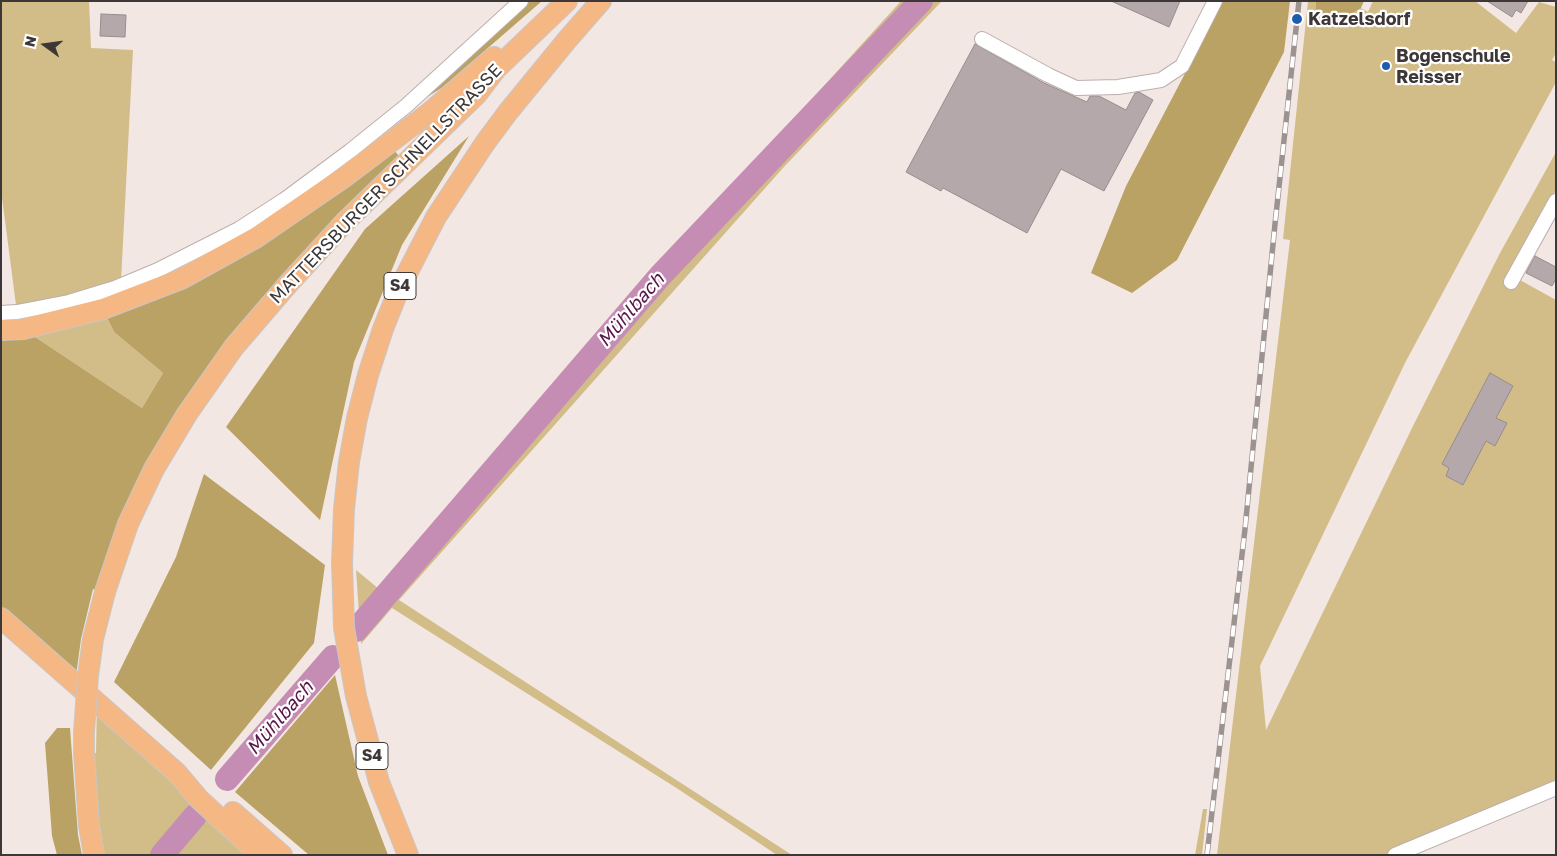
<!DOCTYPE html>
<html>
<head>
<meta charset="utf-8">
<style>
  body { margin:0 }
  #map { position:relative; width:1557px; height:856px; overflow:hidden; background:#f3e7e4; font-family:"Golos Text",sans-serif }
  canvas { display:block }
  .frame { position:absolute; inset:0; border:2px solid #3d3837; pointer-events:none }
  .north { position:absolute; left:20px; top:20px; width:50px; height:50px; -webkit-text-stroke:4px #fff; paint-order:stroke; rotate:284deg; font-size:14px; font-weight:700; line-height:20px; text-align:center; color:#3d3837 }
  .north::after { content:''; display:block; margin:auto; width:18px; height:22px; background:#3d3837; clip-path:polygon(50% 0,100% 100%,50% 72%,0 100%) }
</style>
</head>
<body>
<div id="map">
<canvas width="1557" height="856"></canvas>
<div class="frame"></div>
<div class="north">N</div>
</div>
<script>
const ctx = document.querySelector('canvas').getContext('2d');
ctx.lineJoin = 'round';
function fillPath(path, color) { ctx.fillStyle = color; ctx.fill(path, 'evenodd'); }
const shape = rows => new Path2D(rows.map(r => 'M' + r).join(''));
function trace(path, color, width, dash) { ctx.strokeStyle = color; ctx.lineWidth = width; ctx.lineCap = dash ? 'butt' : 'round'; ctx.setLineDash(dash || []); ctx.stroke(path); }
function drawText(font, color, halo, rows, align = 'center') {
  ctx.font = font + ' "Golos Text",sans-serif'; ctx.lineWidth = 4.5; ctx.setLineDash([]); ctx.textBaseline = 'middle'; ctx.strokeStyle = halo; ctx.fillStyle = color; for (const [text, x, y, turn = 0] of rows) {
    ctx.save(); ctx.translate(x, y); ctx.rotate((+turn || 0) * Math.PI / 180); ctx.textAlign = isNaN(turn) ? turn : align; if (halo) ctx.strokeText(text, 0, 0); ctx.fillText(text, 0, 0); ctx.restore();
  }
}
const green = shape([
  [1,1,89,1,91,48,133,50,121,281,68,295,16,305,1,190],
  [901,1,942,1,783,168,399,600,792,855,777,855,678,789,392,608,361,644,356,570,379,589,712,209],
  [1308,1,1316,1,1315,14,1347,17,1361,8,1368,12,1373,1,1475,1,1516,33,1539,2,1556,7,1556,53,1552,60,1556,62,1556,82,1405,363,1260,666,1266,730,1412,428,1500,253,1556,152,1556,190,1511,275,1556,300,1556,794,1409,855,1217,855,1290,240,1283,239],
  [103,309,114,332,163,373,142,408,23,329],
  [97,703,261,855,94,855,84,753,96,753],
  [1203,809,1207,809,1202,855,1195,855]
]);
const forest = shape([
  [528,1,542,1,443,87,408,109],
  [1223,1,1290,1,1284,52,1177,260,1132,293,1091,273,1126,186],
  [1316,1,1364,1,1361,8,1347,17,1315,14],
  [469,136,402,245,354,362,320,520,226,427,365,229],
  [389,143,404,163,187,414,105,592,93,589,81,639,75,683,1,618,1,330,23,329,142,408,163,373,114,332,103,309,181,279],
  [204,474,325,565,314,643,211,770,114,682,176,557],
  [335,675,358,776,388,855,309,855,235,792],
  [57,728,70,728,78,835,82,855,57,855,52,836,45,743]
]);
const river = shape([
  [356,630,660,276,921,1],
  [227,779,333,657],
  [162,855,195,816]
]);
const building = shape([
  [1111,1,1180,1,1169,27,1111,1],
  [1487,1,1528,1,1521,13,1516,10,1512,17,1487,1],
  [101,14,126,15,125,37,100,36,101,14],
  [975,44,1044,83,1087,102,1090,96,1099,96,1126,110,1135,93,1139,92,1153,100,1104,191,1061,169,1027,233,943,188,941,191,906,172,975,44],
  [1535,256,1556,267,1556,279,1552,286,1526,273,1535,256],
  [1490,373,1513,386,1496,418,1507,423,1495,446,1486,441,1463,485,1446,476,1449,468,1442,464,1490,373]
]);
const minor = shape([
  [982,39,1048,75,1076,88,1118,87,1161,80,1182,66,1215,1],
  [1511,282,1556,201],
  [1,313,17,312,69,302,115,288,158,270,239,229,284,200,350,151,406,106,521,1],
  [1395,855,1556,788]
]);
const highway = shape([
  [1,330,23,329,103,309,181,279,257,237,343,178,429,113,494,57],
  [105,592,128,524,154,469,187,414,234,347,289,283,345,222,477,94,496,69,567,1],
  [1,618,177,773,199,799,260,855],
  [84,753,89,826,94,855],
  [233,812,282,855],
  [408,855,379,782,367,737,356,696,344,628,342,562,344,509,349,462,357,418,368,375,383,329,399,289,436,217,485,143,508,112,567,40,601,1]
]);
const rail = shape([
  [1207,855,1245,529,1275,224,1299,1]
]);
const highwayBridge = shape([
  [84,753,84,732,88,676,93,639,105,592]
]);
const markers = [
  [1297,19,6,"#1d5dae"],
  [1386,66,5,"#1d5dae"]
];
const shields = [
  [400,286,32],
  [372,756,32]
];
const shieldNames = [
  ["S4",400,286],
  ["S4",372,756]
];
const poiNames = [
  ["Katzelsdorf",1308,19],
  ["Bogenschule",1396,56],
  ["Reisser",1396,77]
];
const streetNames = [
  ["MATTERSBURGER SCHNELLSTRASSE",386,184,-46]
];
const waterNames = [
  ["Mühlbach",631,310,-49],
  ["Mühlbach",280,718,-49]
];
fillPath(green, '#d2bd88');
fillPath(forest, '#baa264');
trace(river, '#c68db4', 24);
fillPath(building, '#b4a8aa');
trace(building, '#978c8e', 1);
trace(minor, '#bbb0ad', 16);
trace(highway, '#c9c7c7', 22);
trace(minor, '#fff', 14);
trace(highway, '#f5b783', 20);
trace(rail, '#9c9391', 5.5);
trace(rail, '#fff', 4, [11]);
trace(highwayBridge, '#c9c7c7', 22, []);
trace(highwayBridge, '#f5b783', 20);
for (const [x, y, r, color] of markers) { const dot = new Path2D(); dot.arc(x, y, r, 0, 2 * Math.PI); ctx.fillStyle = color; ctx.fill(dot); trace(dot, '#fff', 2); }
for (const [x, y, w] of shields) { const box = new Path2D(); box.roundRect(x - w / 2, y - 13.5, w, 27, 4); ctx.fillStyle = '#fff'; ctx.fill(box); trace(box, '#3d3837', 1); }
drawText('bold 16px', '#3d3837', null, shieldNames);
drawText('bold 18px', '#3d3837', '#fff', poiNames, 'left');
drawText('18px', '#3d3837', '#fff', streetNames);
drawText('italic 19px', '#5a174a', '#fff', waterNames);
</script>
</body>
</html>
